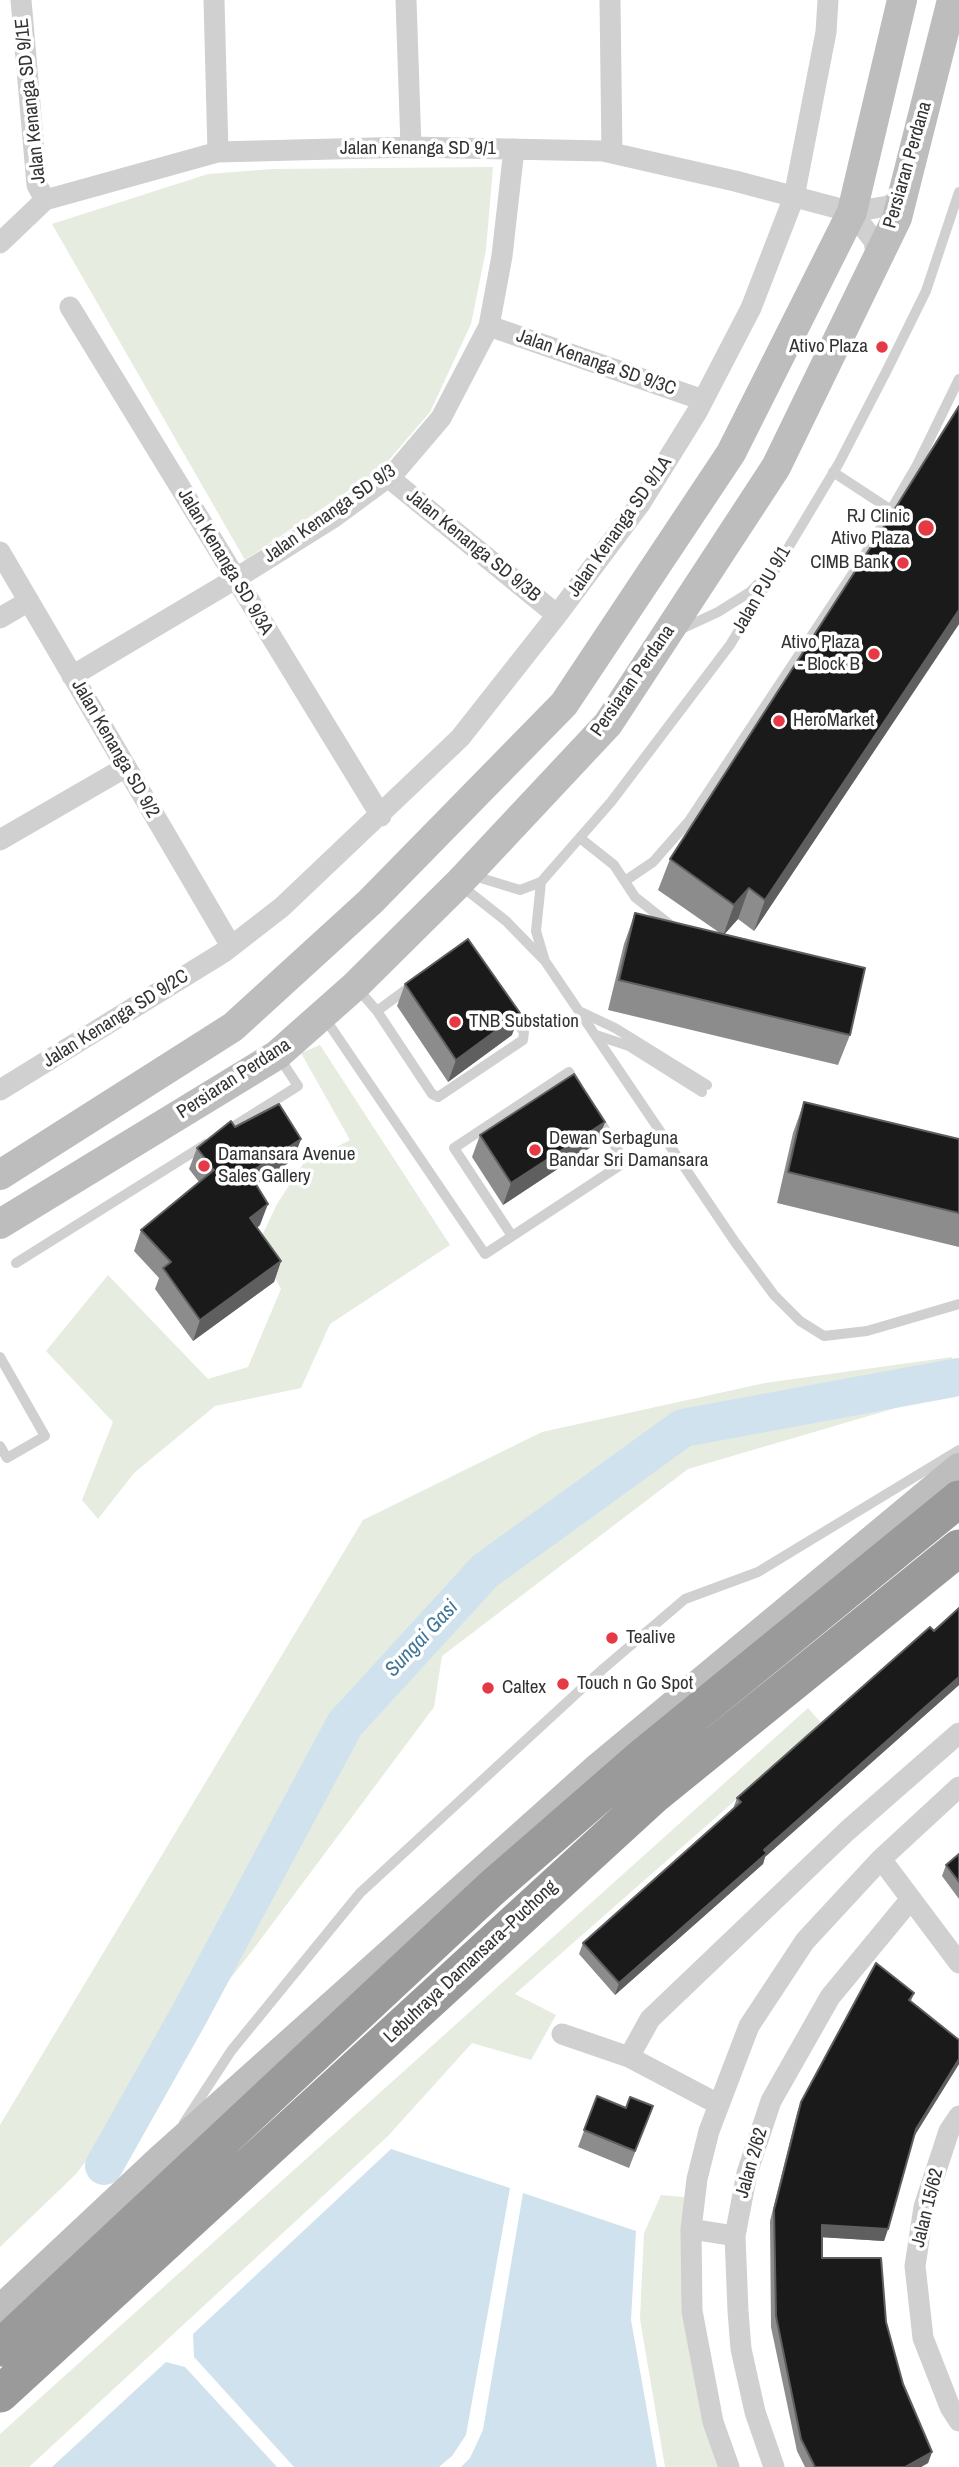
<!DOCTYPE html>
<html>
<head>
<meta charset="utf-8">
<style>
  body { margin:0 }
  canvas { display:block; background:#fff }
</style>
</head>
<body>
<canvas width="959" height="2467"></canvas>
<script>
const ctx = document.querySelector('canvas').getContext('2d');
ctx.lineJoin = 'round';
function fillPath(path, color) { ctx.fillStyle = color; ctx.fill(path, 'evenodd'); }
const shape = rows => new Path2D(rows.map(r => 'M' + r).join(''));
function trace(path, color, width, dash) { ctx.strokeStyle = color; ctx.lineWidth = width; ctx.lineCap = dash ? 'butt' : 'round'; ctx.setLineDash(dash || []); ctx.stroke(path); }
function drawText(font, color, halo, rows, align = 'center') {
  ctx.font = font + ' "Archivo Narrow",sans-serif'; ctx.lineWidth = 7; ctx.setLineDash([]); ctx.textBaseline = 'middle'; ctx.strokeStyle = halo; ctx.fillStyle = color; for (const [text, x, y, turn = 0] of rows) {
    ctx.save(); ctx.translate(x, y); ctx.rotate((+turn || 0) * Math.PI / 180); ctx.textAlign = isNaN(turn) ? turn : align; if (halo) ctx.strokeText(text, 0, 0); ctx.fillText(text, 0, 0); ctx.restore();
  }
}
const green = shape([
  [493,167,486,250,471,324,430,412,381,469,245,560,52,224,208,174,273,169],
  [320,1045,450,1245,330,1324,301,1388,215,1406,134,1473,98,1519,82,1500,113,1422,46,1351,108,1275,208,1379,248,1367,281,1289,257,1246,277,1204,303,1164,350,1140,301,1053],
  [952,1357,957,1390,688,1469,442,1656,434,1707,252,1951,75,2175,0,2247,0,2125,363,1520,542,1432,765,1383],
  [808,1708,822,1724,515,1994,556,2015,531,2060,472,2043,388,2136,29,2467,0,2467,0,2434],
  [661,2195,693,2198,689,2230,725,2467,665,2467,640,2319,644,2233]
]);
const water = shape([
  [391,2149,510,2188,466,2435,452,2456,439,2467,294,2467,194,2357,193,2334],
  [523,2193,636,2231,631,2320,657,2467,461,2467,470,2458,483,2430],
  [166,2362,185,2367,277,2467,52,2467]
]);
const river = shape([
  [104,2166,189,2015,345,1724,485,1571,683,1428,959,1377]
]);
const lane = shape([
  [833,472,891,510],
  [677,631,718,612,750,592,764,578],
  [580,838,614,865,635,897,673,927],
  [471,875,520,890,541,882,611,802,730,645,839,463,887,370,926,291,959,192],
  [625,881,653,862,689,821,863,558,917,465,959,379],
  [541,882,536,931,544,958],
  [459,884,506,921,545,961,735,1242,774,1295,800,1321,824,1336,867,1331,959,1304],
  [357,988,377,1011,432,1094,438,1097,523,1040,524,1032,510,1013],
  [377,1011,411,986],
  [581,1012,615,1028,707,1085],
  [324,1017,485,1254,625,1162,596,1115],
  [596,1035,629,1046,702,1092],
  [223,1133,298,1086,279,1057],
  [512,1236,454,1148,569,1072,578,1087],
  [16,1263,206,1144],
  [0,1357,45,1436,7,1458,0,1446],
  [184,2123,231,2051,360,1893,603,1669,685,1599,758,1572,959,1450]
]);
const street = shape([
  [21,0,37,185,45,200],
  [214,0,218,152],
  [406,0,411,147],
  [610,0,612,153],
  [852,212,874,241,877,259],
  [0,243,45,200,218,152,411,147,603,151,735,181,852,212,888,206,903,197],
  [70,307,381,816],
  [489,326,703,400],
  [388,477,557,615],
  [0,552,231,946],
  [0,618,29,601],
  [72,676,235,579,334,517,395,472,441,418,489,326,502,256,514,149],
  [0,840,126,767],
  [0,1090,224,952,282,907,460,738,557,615,640,504,697,412,751,308,794,197,826,32,828,0],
  [881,1859,959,1963],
  [562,2034,629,2057],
  [718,2104,629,2057,650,2019,847,1831,959,1733],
  [959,2116,949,2131,924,2207,915,2266,923,2338,950,2407,959,2421],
  [691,2229,735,2236],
  [729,2467,713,2422,692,2311,691,2229,697,2179,709,2131,749,2026,805,1941,881,1859,959,1787],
  [774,2467,755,2412,741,2349,738,2311,735,2236,747,2173,771,2101,830,1997,910,1900]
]);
const secondary = shape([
  [0,1175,233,1027,370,902,564,704,731,453,852,212,902,0],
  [0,1224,277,1055,355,986,458,884,608,724,776,467,897,218,952,0],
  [0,2310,160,2160,599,1767,959,1468]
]);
const highway = shape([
  [0,2348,492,1888,646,1754,959,1499],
  [0,2394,654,1795,959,1548]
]);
const wall = shape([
  [959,406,959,624,754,931,738,919,724,934,850,1035,838,1065,608,1010,624,944,635,913,720,933,658,890,670,859,881,531],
  [405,984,512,1035,448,1082,397,1006],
  [804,1102,959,1139,959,1247,777,1203,793,1133],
  [605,1122,597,1143,503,1205,472,1157,480,1135],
  [301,1139,293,1160,256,1184,260,1225,257,1228,281,1261,274,1282,193,1341,155,1289,159,1278,134,1251,141,1230,199,1182,189,1169,197,1148],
  [959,1608,959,1685,765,1857,763,1864,615,1995,579,1954,583,1943,733,1809,737,1798],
  [959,1854,959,1899,942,1876,946,1865],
  [914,1993,911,2001,959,2040,959,2064,913,2137,888,2229,884,2241,822,2237,822,2258,886,2322,903,2384,932,2452,928,2463,921,2467,805,2467,797,2451,771,2327,770,2221,797,2113,801,2102],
  [597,2096,626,2108,653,2106,629,2168,578,2147]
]);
const shadedWall = shape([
  [959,610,959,624,754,931,765,900],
  [749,888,738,919,723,936,734,905],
  [520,1013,512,1035,448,1082,456,1060],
  [605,1122,597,1143,503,1205,511,1183],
  [301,1139,293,1160,241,1194,249,1173],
  [268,1204,260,1225,242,1239,250,1218],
  [281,1261,274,1282,193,1341,200,1320],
  [959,1677,959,1685,765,1857,763,1864,615,1995,619,1983,764,1850],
  [959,2059,959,2064,912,2140,916,2129],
  [822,2225,888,2229,884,2241,818,2237],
  [932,2452,928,2463,921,2467,905,2467]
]);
const building = shape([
  [959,406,959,610,765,900,749,888,734,905,670,859,881,531,959,406],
  [635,913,865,968,850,1035,619,980,635,913],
  [468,939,520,1013,456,1060,405,984,468,939],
  [574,1074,605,1122,511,1183,480,1135,574,1074],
  [804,1102,959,1139,959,1213,788,1172,804,1102],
  [279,1104,301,1139,249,1173,268,1204,250,1218,281,1261,200,1320,163,1268,171,1262,141,1230,214,1170,197,1148,231,1121,235,1127,279,1104],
  [959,1608,959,1677,764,1850,767,1853,619,1983,583,1943,741,1802,737,1798,930,1627,934,1631,959,1608],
  [959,1854,959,1882,946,1865,959,1854],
  [876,1963,914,1993,909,2000,959,2040,959,2059,916,2129,888,2229,822,2225,822,2258,881,2258,886,2322,903,2384,932,2452,905,2467,815,2467,801,2439,776,2316,774,2210,801,2102,876,1963],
  [597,2096,626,2108,630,2097,653,2106,635,2151,584,2130,597,2096]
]);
const markers = [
  [882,347,7,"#e63946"],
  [926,528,9,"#e63946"],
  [903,563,7,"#e63946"],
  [874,654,7,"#e63946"],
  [779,721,7,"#e63946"],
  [455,1022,7,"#e63946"],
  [535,1150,7,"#e63946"],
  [204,1166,7,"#e63946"],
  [612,1638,7,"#e63946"],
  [563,1684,7,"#e63946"],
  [488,1688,7,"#e63946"]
];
const streetNames = [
  ["Jalan Kenanga SD 9/1E",31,101,-96],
  ["Jalan Kenanga SD 9/1",418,149],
  ["Persiaran Perdana",908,165,-74],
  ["Jalan Kenanga SD 9/3C",596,363,19],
  ["Jalan Kenanga SD 9/3",330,514,-35],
  ["Jalan Kenanga SD 9/1A",620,527,-55],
  ["Jalan Kenanga SD 9/3B",473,546,39],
  ["Jalan Kenanga SD 9/3A",225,562,59],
  ["Jalan PJU 9/1",762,590,-60],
  ["Persiaran Perdana",633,681,-55],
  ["Jalan Kenanga SD 9/2",115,749,60],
  ["Jalan Kenanga SD 9/2C",116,1019,-32],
  ["Persiaran Perdana",234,1079,-33],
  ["Lebuhraya Damansara–Puchong",471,1962,-43],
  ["Jalan 2/62",752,2163,-74],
  ["Jalan 15/62",928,2208,-76]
];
const poiNames = [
  ["Ativo Plaza",868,347,"right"],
  ["RJ Clinic",910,517,"right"],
  ["Ativo Plaza",910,539,"right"],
  ["CIMB Bank",889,563,"right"],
  ["Ativo Plaza",860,643,"right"],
  ["- Block B",860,665,"right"],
  ["HeroMarket",793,721],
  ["TNB Substation",469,1022],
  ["Dewan Serbaguna",549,1139],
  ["Bandar Sri Damansara",549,1161],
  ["Damansara Avenue",218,1155],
  ["Sales Gallery",218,1177],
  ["Tealive",626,1638],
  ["Touch n Go Spot",577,1684],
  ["Caltex",502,1688]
];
const waterNames = [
  ["Sungai Gasi",422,1639,-47]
];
fillPath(green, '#e6ecdf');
fillPath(water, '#cfe2ee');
trace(river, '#cfe2ee', 38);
trace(lane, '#d0d0d0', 10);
trace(street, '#d0d0d0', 21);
trace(secondary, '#bdbdbd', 30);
trace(highway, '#9a9a9a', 37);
fillPath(wall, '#8c8c8c');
fillPath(shadedWall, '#5f5f5f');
fillPath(building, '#1a1a1a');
trace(building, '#5f5f5f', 2);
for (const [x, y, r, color] of markers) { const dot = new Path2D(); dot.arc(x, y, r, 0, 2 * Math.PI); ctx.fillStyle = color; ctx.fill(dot); trace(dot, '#fff', 2.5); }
drawText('19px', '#333', '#fff', streetNames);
drawText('19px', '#333', '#fff', poiNames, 'left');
drawText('italic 21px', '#3f7597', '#fff', waterNames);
</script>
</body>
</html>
